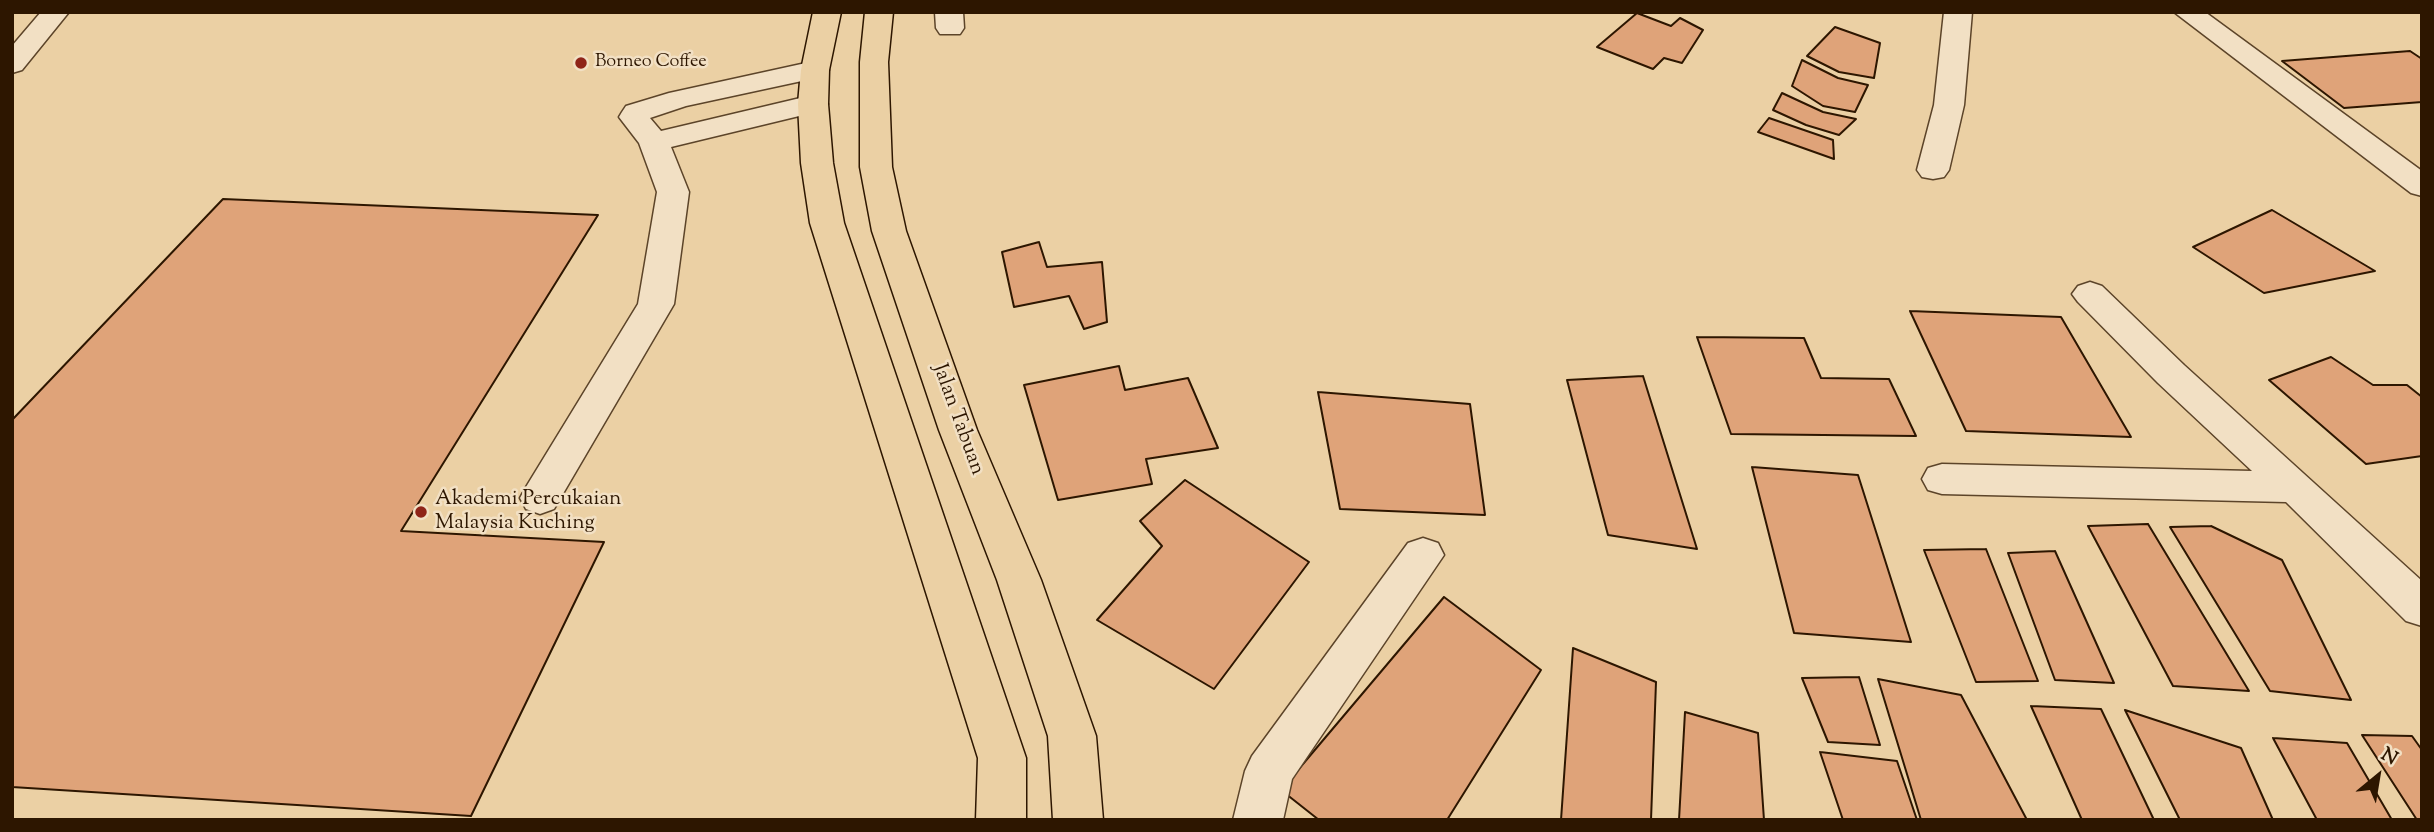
<!DOCTYPE html>
<html>
<head>
<meta charset="utf-8">
<style>
  body { margin:0 }
  #map { position:relative; width:2434px; height:832px; overflow:hidden; background:#ebd0a4; font-family:"Sorts Mill Goudy",serif }
  canvas { display:block }
  .frame { position:absolute; inset:0; border:14px solid #2d1600; pointer-events:none }
  .north { position:absolute; left:2343px; top:741px; width:70px; height:70px; -webkit-text-stroke:5px #f2e0c4; paint-order:stroke; rotate:30deg; font-size:19px; font-weight:700; line-height:28px; text-align:center; color:#2d1600 }
  .north::after { content:''; display:block; margin:auto; width:24px; height:32px; background:#2d1600; clip-path:polygon(50% 0,100% 100%,50% 72%,0 100%) }
</style>
</head>
<body>
<div id="map">
<canvas width="2434" height="832"></canvas>
<div class="frame"></div>
<div class="north">N</div>
</div>
<script>
const ctx = document.querySelector('canvas').getContext('2d');
ctx.lineJoin = 'round';
function fillPath(path, color) { ctx.fillStyle = color; ctx.fill(path, 'evenodd'); }
const shape = rows => new Path2D(rows.map(r => 'M' + r).join(''));
function trace(path, color, width, dash) { ctx.strokeStyle = color; ctx.lineWidth = width; ctx.lineCap = dash ? 'butt' : 'round'; ctx.setLineDash(dash || []); ctx.stroke(path); }
function drawText(font, color, halo, rows, align = 'center') {
  ctx.font = font + ' "Sorts Mill Goudy",serif'; ctx.lineWidth = 5; ctx.setLineDash([]); ctx.textBaseline = 'middle'; ctx.strokeStyle = halo; ctx.fillStyle = color; for (const [text, x, y, turn = 0] of rows) {
    ctx.save(); ctx.translate(x, y); ctx.rotate((+turn || 0) * Math.PI / 180); ctx.textAlign = isNaN(turn) ? turn : align; if (halo) ctx.strokeText(text, 0, 0); ctx.fillText(text, 0, 0); ctx.restore();
  }
}
const building = shape([
  [1637,13,1671,26,1680,18,1703,30,1682,63,1664,58,1653,69,1597,47,1637,13],
  [1835,27,1880,43,1874,78,1839,72,1807,56,1835,27],
  [2410,51,2422,59,2422,102,2344,108,2282,61,2410,51],
  [1802,60,1838,78,1868,85,1855,112,1823,106,1792,86,1802,60],
  [1782,93,1823,112,1856,119,1839,135,1806,125,1773,110,1782,93],
  [1769,118,1833,140,1834,159,1758,132,1769,118],
  [223,199,598,215,401,531,604,542,471,816,12,787,12,420,223,199],
  [2272,210,2375,271,2264,293,2193,247,2272,210],
  [1039,242,1047,267,1102,262,1107,322,1084,329,1069,296,1014,307,1002,252,1039,242],
  [1910,311,2061,317,2131,437,1966,431,1910,311],
  [1697,337,1804,338,1821,378,1889,379,1916,436,1731,434,1697,337],
  [2331,357,2373,385,2407,385,2422,397,2422,456,2366,464,2269,380,2331,357],
  [1119,366,1125,390,1188,378,1218,448,1146,459,1152,484,1058,500,1024,385,1119,366],
  [1643,376,1697,549,1608,535,1567,380,1643,376],
  [1318,392,1470,404,1485,515,1340,509,1318,392],
  [1752,467,1858,475,1911,642,1794,633,1752,467],
  [1185,480,1309,562,1214,689,1097,620,1162,546,1140,521,1185,480],
  [2148,524,2249,691,2173,686,2088,526,2148,524],
  [2211,526,2282,560,2351,700,2270,691,2170,527,2211,526],
  [1986,549,2038,681,1976,682,1924,550,1986,549],
  [2055,551,2114,683,2055,680,2008,553,2055,551],
  [1444,597,1541,670,1447,820,1319,820,1281,790,1444,597],
  [1573,648,1656,682,1651,820,1561,820,1573,648],
  [1859,677,1880,745,1828,742,1802,678,1859,677],
  [1878,679,1961,695,2027,820,1921,820,1878,679],
  [2031,706,2101,709,2154,820,2082,820,2031,706],
  [2125,710,2241,748,2273,820,2180,820,2125,710],
  [1685,712,1758,733,1764,820,1679,820,1685,712],
  [2362,735,2412,736,2422,750,2422,820,2417,820,2362,735],
  [2273,738,2347,743,2392,820,2317,820,2273,738],
  [1820,752,1897,761,1917,820,1843,820,1820,752]
]);
const minor = shape([
  [41,12,69,12,22,70,12,73,12,46,41,12],
  [935,12,963,12,964,28,960,34,940,34,936,28,935,12],
  [1944,12,1972,12,1964,105,1949,170,1944,177,1933,179,1922,177,1917,170,1934,105,1944,12],
  [2174,12,2205,12,2422,171,2422,196,2411,193,2174,12],
  [815,61,825,64,829,70,825,76,686,106,650,118,661,131,813,95,824,98,828,104,824,110,671,147,689,192,674,304,554,509,540,514,526,509,520,498,526,487,638,304,657,192,639,143,619,117,622,112,626,106,669,93,815,61],
  [2090,282,2102,286,2184,365,2422,581,2422,626,2406,621,2286,502,1942,494,1928,490,1922,479,1928,468,1942,464,2252,471,2158,383,2078,302,2072,294,2078,286,2090,282],
  [1423,538,1438,543,1444,555,1292,779,1283,820,1233,820,1245,771,1252,756,1408,543,1423,538]
]);
const major = shape([
  [813,12,841,12,829,70,828,104,833,163,844,223,1026,758,1026,820,976,820,978,758,810,223,801,163,798,104,801,70,813,12],
  [865,12,893,12,888,62,892,167,906,231,977,430,1041,580,1096,736,1103,820,1053,820,1048,736,997,580,939,430,872,231,860,167,860,62,865,12]
]);
const markers = [
  [581,63,7,"#8f2418"],
  [421,512,7,"#8f2418"]
];
const farPoinames = [
  ["Borneo Coffee",595,63]
];
const streetNames = [
  ["Jalan Tabuan",957,420,70]
];
const poiNames = [
  ["Akademi Percukaian",435,500],
  ["Malaysia Kuching",435,524]
];
fillPath(building, '#dfa379');
trace(building, '#2d1600', 2);
trace(minor, '#5c4429', 3);
trace(major, '#2d1600', 3);
fillPath(minor, '#f2e0c4');
fillPath(major, '#ebd0a4');
for (const [x, y, r, color] of markers) { const dot = new Path2D(); dot.arc(x, y, r, 0, 2 * Math.PI); ctx.fillStyle = color; ctx.fill(dot); trace(dot, '#f2e0c4', 2.5); }
drawText('18px', '#2d1600', '#f2e0c4', farPoinames, 'left');
drawText('21px', '#2d1600', '#f2e0c4', streetNames);
drawText('21px', '#2d1600', '#f2e0c4', poiNames, 'left');
</script>
</body>
</html>
